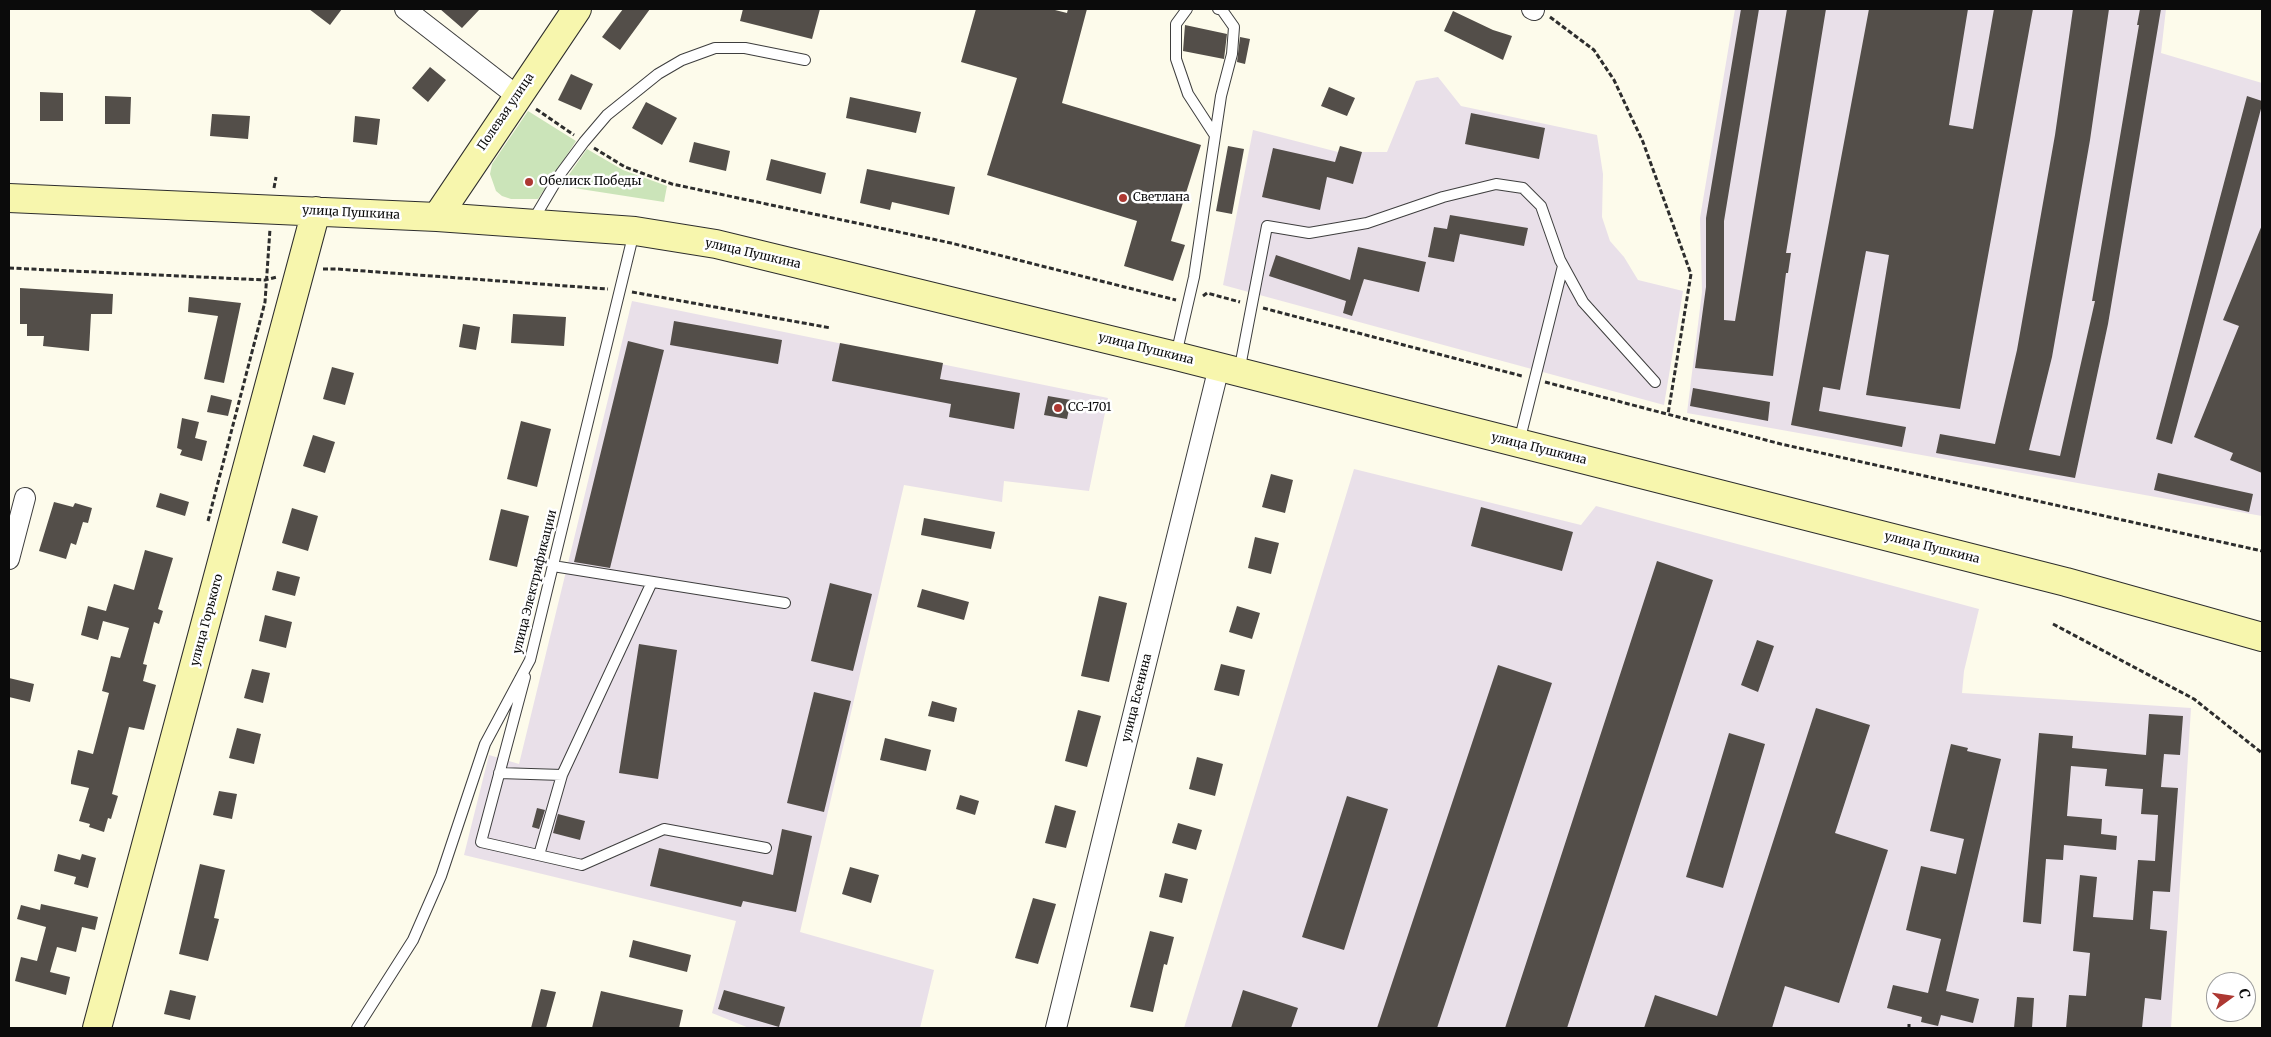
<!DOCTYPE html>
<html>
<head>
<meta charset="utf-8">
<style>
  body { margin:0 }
  #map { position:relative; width:2271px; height:1037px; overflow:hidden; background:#fdfbeb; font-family:Merriweather,serif }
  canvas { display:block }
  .frame { position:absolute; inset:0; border:10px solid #0b0b0b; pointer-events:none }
  .north { position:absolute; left:2206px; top:972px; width:50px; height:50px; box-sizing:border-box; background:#fff; border:1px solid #9d9d9d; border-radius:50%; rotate:76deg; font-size:14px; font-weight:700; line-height:20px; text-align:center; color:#0b0b0b }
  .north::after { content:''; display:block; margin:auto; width:18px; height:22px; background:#ad3832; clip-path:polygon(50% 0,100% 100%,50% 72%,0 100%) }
</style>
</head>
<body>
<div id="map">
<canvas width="2271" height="1037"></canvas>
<div class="frame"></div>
<div class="north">С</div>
</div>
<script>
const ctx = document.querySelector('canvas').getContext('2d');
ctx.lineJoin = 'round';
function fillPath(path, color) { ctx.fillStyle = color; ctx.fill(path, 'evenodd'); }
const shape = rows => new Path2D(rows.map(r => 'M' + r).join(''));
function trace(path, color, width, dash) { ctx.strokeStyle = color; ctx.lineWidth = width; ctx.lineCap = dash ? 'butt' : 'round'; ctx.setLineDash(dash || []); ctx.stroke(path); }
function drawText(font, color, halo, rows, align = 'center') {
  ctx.font = font + ' Merriweather,serif'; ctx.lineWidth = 5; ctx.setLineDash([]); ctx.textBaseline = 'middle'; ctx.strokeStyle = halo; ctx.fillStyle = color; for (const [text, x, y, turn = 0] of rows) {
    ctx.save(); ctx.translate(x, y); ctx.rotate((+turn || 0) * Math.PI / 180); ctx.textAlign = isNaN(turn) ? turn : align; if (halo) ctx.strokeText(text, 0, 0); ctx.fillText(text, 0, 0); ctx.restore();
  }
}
const industrial = shape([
  [1735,9,2166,9,2161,53,2262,83,2262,516,1687,413,1702,292,1700,218],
  [1438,77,1461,106,1597,135,1603,174,1602,217,1610,241,1624,257,1638,280,1683,291,1664,405,1223,285,1253,130,1338,152,1387,152,1416,81],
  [632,301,1108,398,1089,491,1004,481,1002,502,904,485,800,932,934,970,920,1028,749,1028,712,1013,736,921,464,855,489,755,519,764],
  [1354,469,1581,525,1596,506,1979,609,1964,671,1962,693,2191,708,2171,1028,1184,1028]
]);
const green = shape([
  [528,111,576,141,538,199,511,199,502,196,496,191,490,174,492,164],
  [587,149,623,170,667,186,664,202,561,186]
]);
const building = shape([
  [309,9,342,9,330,25],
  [440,9,480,9,462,28],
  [623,9,650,9,620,50,602,37],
  [743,9,820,9,812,39,740,21],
  [976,9,1051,9,1067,13,1068,9,1087,9,1062,103,1201,145,1171,241,1185,245,1173,281,1124,266,1137,221,987,175,1017,78,961,62],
  [1741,9,1759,9,1724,221,1724,320,1735,321,1787,9,1826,9,1786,253,1791,253,1788,273,1786,273,1773,376,1695,368,1706,287,1706,218],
  [1869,9,1968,9,1949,125,1973,129,1994,9,2033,9,1960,409,1866,395,1889,255,1866,251,1840,390,1823,387,1819,411,1906,427,1902,447,1791,425],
  [2073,9,2109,9,2090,140,2052,357,2029,450,2060,456,2095,301,2092,301,2139,25,2137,25,2140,9,2161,9,2108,324,2075,478,1936,453,1940,434,1995,444,2017,350,2055,135],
  [1453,11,1493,30,1512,36,1503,60,1444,31],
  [1185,25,1227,34,1224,59,1183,51],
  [1240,37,1250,39,1245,64,1237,62],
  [430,67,446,80,428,102,412,88],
  [571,74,593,84,581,110,558,100],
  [1329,87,1355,98,1347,116,1321,106],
  [40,92,63,93,63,121,40,121],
  [105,96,131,97,130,124,105,124],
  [2247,96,2262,101,2262,105,2172,444,2156,439],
  [850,97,921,112,916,133,846,118],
  [646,102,677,118,662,145,632,128],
  [1471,113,1545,128,1539,159,1465,144],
  [212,114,250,116,248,139,210,136],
  [355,116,380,119,377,145,353,142],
  [694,142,730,151,726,171,689,162],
  [1228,146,1244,149,1232,214,1216,211],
  [1340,146,1362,152,1353,184,1327,177,1320,210,1262,197,1273,148,1335,162],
  [771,159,826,173,821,194,766,180],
  [867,169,955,187,949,215,892,202,890,210,860,203],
  [1450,215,1528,228,1524,246,1460,234,1454,262,1428,257,1434,227,1447,229],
  [2262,225,2262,473,2230,460,2233,453,2194,437,2239,326,2223,320],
  [1358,247,1426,262,1419,292,1364,279,1352,316,1343,313,1346,301,1269,276,1276,255,1350,280],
  [20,288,113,294,112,314,91,314,89,351,43,346,44,336,27,336,27,324,20,324],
  [189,297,241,303,224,383,204,379,218,316,188,312],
  [513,314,566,317,564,346,511,343],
  [674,321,782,340,778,364,670,345],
  [463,324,480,327,476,350,459,347],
  [628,341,664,350,610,568,574,562],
  [840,343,943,363,940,379,1020,393,1014,429,949,417,951,404,832,381],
  [332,367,354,373,345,405,323,399],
  [1693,388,1770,402,1768,421,1690,406],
  [211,395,232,400,228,416,207,412],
  [1048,396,1071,400,1067,419,1044,415],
  [182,418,199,422,195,438,207,441,202,461,180,455,182,450,177,448],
  [521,421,551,429,537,487,507,479],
  [313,435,335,442,325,473,303,466],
  [2158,473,2253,494,2249,512,2154,490],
  [1271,474,1293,480,1285,513,1262,507],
  [160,493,189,502,185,516,156,507],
  [54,502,73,507,75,503,92,508,88,523,83,522,76,545,71,543,66,559,39,551],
  [1481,507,1573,532,1562,571,1471,546],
  [292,508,318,516,308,551,282,543],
  [501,509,529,516,517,567,489,560],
  [924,518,995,532,991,549,921,535],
  [1255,537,1279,543,1271,574,1248,568],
  [145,550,173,558,158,609,163,611,159,624,154,622,143,664,147,665,143,681,156,685,144,730,129,727,112,794,118,796,111,819,108,818,104,832,89,827,90,824,79,821,89,788,71,784,71,781,78,750,93,754,109,693,102,691,111,656,120,658,129,628,103,621,98,640,81,635,88,606,106,611,114,584,134,590],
  [1657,561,1713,580,1567,1028,1505,1028],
  [277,571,300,577,295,596,272,590],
  [830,583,872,594,853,671,811,661],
  [922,589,969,602,964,620,917,607],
  [1099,596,1127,603,1109,682,1081,676],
  [1237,606,1260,613,1252,639,1229,632],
  [265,615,292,622,286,648,259,641],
  [1757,640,1774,646,1758,692,1741,685],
  [639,644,677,650,658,779,619,773],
  [1221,664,1245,670,1239,696,1214,690],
  [1498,665,1552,683,1437,1028,1377,1028],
  [252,669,270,673,263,703,244,698],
  [9,678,34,684,30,702,9,697],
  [814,692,851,701,824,812,787,803],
  [932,701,957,708,954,722,928,716],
  [1816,708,1870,725,1835,833,1888,850,1839,1003,1785,986,1772,1028,1644,1028,1655,995,1717,1016],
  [1078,710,1101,716,1087,767,1065,761],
  [2149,714,2183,716,2180,755,2164,754,2161,787,2178,788,2170,892,2153,891,2150,929,2167,931,2161,1000,2145,998,2142,1028,2066,1028,2069,995,2086,996,2090,953,2073,951,2080,875,2097,877,2093,917,2133,920,2138,860,2155,861,2158,815,2141,814,2143,789,2105,786,2107,769,2071,766,2067,816,2102,819,2101,834,2117,836,2116,850,2064,845,2063,860,2046,859,2041,924,2023,922,2039,733,2073,736,2072,748,2146,755],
  [237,728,261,734,254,764,229,758],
  [1729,733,1765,744,1723,888,1686,877],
  [885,738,931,750,926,771,880,760],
  [1951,744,1968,748,1967,751,2001,759,1946,991,1979,999,1973,1023,1941,1015,1938,1026,1921,1022,1922,1017,1887,1008,1893,985,1928,993,1941,939,1906,930,1921,866,1956,874,1964,839,1930,831],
  [1197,757,1223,764,1215,796,1189,789],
  [219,791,237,794,232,819,213,815],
  [960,795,979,801,975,815,956,809],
  [1347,796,1388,809,1344,950,1302,937],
  [1055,805,1076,811,1066,848,1045,843],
  [537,808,545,810,539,829,532,827],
  [558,814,585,821,580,840,553,833],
  [1178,823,1202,830,1196,850,1172,843],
  [782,829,812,836,796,912,743,901,741,907,650,886,659,848,773,875],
  [58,854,80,860,82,854,96,858,88,888,74,884,76,877,54,871],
  [200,864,225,870,214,918,219,919,208,961,179,954],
  [850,867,879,875,871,903,842,894],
  [1165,873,1188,879,1182,903,1159,897],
  [1033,898,1056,904,1038,964,1015,958],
  [41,904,98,917,95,930,82,927,76,952,57,947,50,972,70,977,66,995,15,981,21,957,37,961,46,927,17,919,21,905,40,910],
  [1150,931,1174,937,1167,965,1164,964,1153,1012,1130,1007],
  [633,940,691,955,687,972,629,957],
  [541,989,556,992,546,1028,531,1028],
  [170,990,196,996,190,1020,164,1014],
  [724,990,785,1007,779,1027,718,1009],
  [1243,990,1298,1008,1291,1028,1231,1028],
  [601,991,683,1010,679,1028,592,1028],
  [2017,997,2034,998,2032,1028,2014,1028]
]);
const path = shape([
  [1550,17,1594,50,1614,80,1643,142,1691,274,1668,414],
  [536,109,574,135],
  [594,148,625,167,672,184,951,243,1176,300],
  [274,188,276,177],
  [9,268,265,280,277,277],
  [323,269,337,269,608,289],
  [632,292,831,328],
  [1203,296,1207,293,1240,302],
  [1263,308,1522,376],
  [1545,382,1781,444,2262,551],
  [208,521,265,302,270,229],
  [2053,624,2194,699,2262,753],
  [1909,1028,1909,1024]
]);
const lane = shape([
  [1187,9,1176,24,1176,59,1188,94,1214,134],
  [532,222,561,173,584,142,607,115,658,74,682,60,715,48,745,48,805,60],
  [1176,355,1194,277,1221,96,1232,54,1234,27,1222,10,1218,9],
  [1239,372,1267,226,1309,233,1367,223,1443,197,1496,184,1523,188,1541,206,1560,260,1583,302,1655,382],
  [1519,442,1563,266],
  [553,566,785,603],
  [525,677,481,842,582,865,664,829,766,848],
  [499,773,562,775],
  [539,855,562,775,652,582],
  [357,1028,413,940,441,876,485,744,530,660,634,232]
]);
const street = shape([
  [405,9,517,96],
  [1532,9,1534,10],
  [9,559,25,498],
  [1056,1028,1219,367]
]);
const secondary = shape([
  [9,198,437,217,635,231,716,244,1176,356,2066,582,2262,637],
  [437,217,577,9],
  [97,1028,316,211]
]);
const markers = [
  [529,182,5,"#ad3832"],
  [1123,198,5,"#ad3832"],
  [1058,408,5,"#ad3832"]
];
const streetNames = [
  ["Полевая улица",506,112,-56],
  ["улица Пушкина",351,213,3],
  ["улица Пушкина",753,254,13],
  ["улица Пушкина",1146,349,14],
  ["улица Пушкина",1539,449,14],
  ["улица Пушкина",1932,548,14],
  ["улица Электрификации",535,582,-76],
  ["улица Горького",207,620,-75],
  ["улица Есенина",1137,698,-76]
];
const poiNames = [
  ["Обелиск Победы",539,182],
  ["Светлана",1133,198],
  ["СС-1701",1068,408]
];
fillPath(industrial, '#e9e0e9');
fillPath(green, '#cbe4b9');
fillPath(building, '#534e49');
trace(lane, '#3e3e3e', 12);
trace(street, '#3e3e3e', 22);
trace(secondary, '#2d2d2d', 30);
trace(path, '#2d2d2d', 3, [5, 2.5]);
trace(lane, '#fff', 10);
trace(street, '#fff', 20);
trace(secondary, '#f7f6ad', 28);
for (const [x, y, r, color] of markers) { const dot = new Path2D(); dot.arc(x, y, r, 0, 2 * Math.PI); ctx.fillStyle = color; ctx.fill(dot); trace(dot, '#fff', 2); }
drawText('12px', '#0b0b0b', '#fff', streetNames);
drawText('12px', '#0b0b0b', '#fff', poiNames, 'left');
</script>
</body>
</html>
